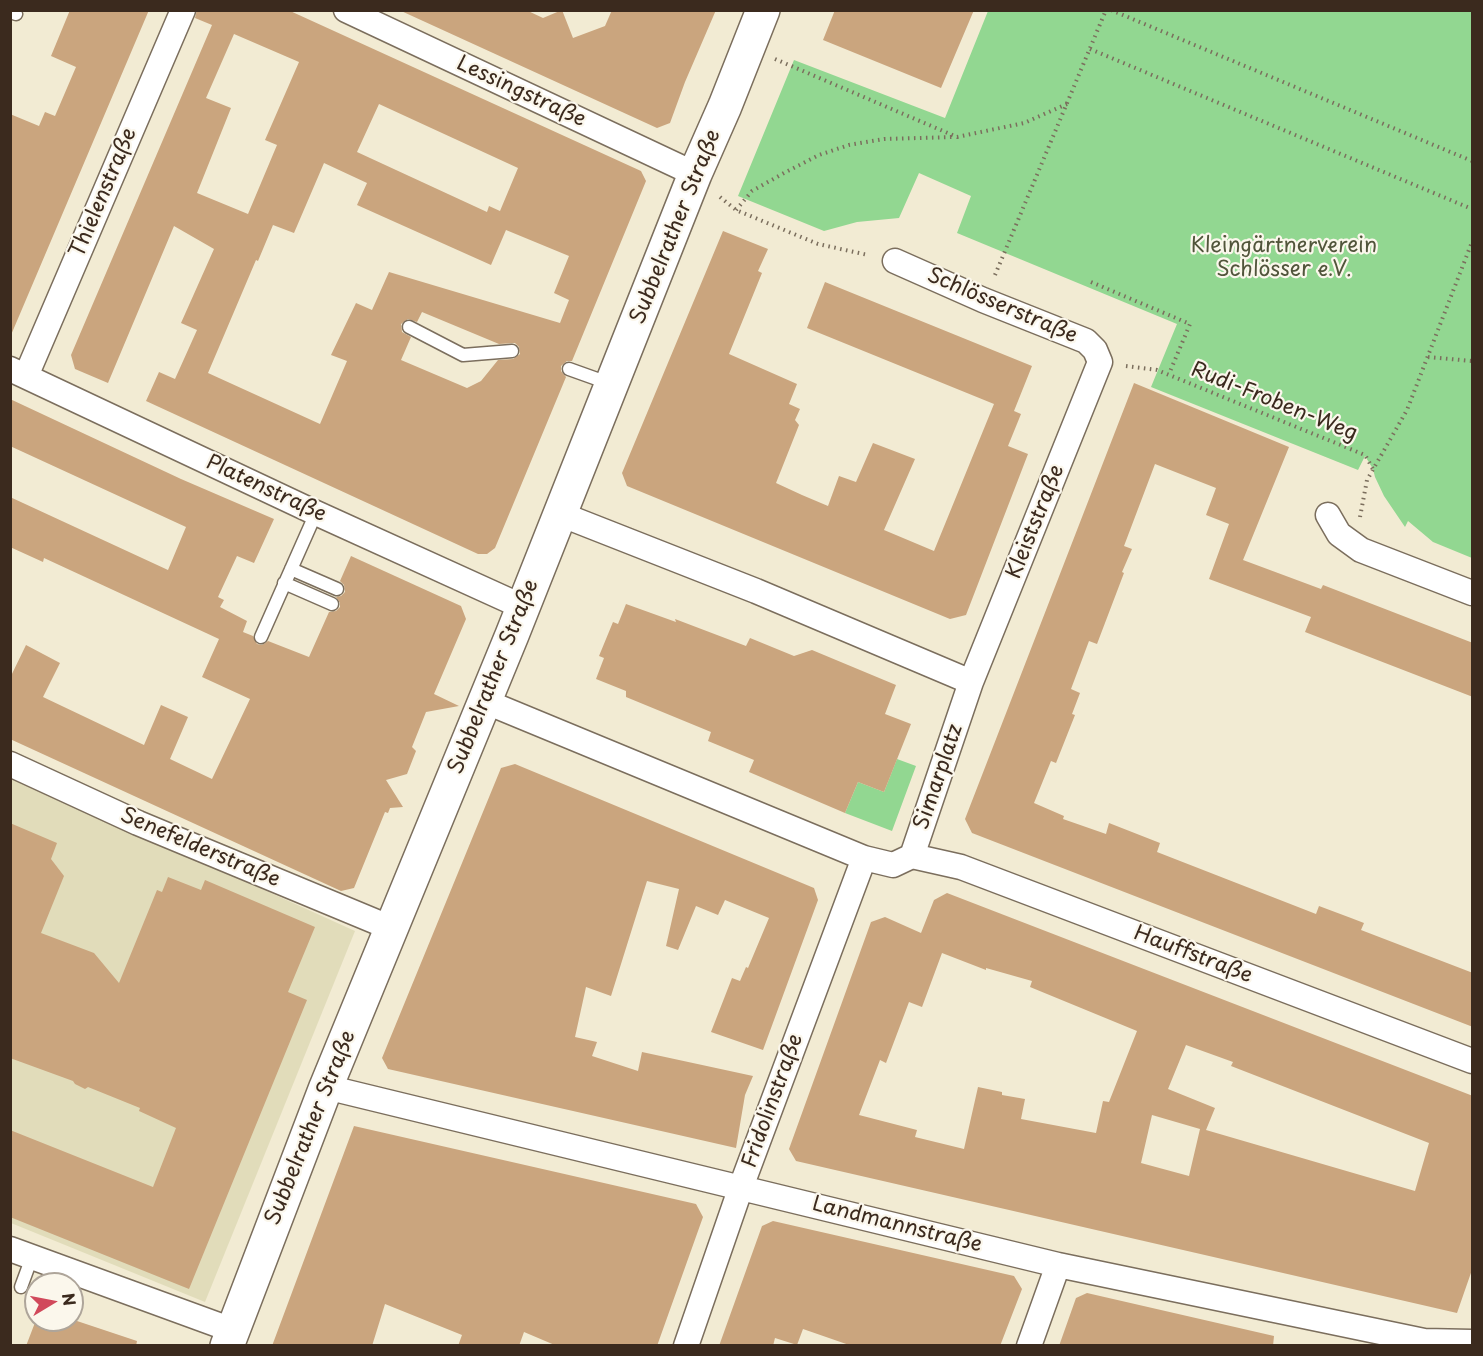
<!DOCTYPE html>
<html>
<head>
<meta charset="utf-8">
<style>
  body { margin:0 }
  #map { position:relative; width:1483px; height:1356px; overflow:hidden; background:#f2ebd3; font-family:"Playpen Sans",sans-serif }
  canvas { display:block }
  .frame { position:absolute; inset:0; border:12px solid #3b2a1e; pointer-events:none }
  .north { position:absolute; left:24px; top:1272px; width:60px; height:60px; box-sizing:border-box; background:#fbf7ec; border:2px solid #aea59a; border-radius:50%; rotate:80deg; font-size:16px; font-weight:700; line-height:24px; text-align:center; color:#3b2a1e }
  .north::after { content:''; display:block; margin:auto; width:21px; height:27px; background:#d1495b; clip-path:polygon(50% 0,100% 100%,50% 72%,0 100%) }
</style>
</head>
<body>
<div id="map">
<canvas width="1483" height="1356"></canvas>
<div class="frame"></div>
<div class="north">N</div>
</div>
<script>
const ctx = document.querySelector('canvas').getContext('2d');
ctx.lineJoin = 'round';
function fillPath(path, color) { ctx.fillStyle = color; ctx.fill(path, 'evenodd'); }
const shape = rows => new Path2D(rows.map(r => 'M' + r).join(''));
function trace(path, color, width, dash) { ctx.strokeStyle = color; ctx.lineWidth = width; ctx.lineCap = dash ? 'butt' : 'round'; ctx.setLineDash(dash || []); ctx.stroke(path); }
function drawText(font, color, halo, rows, align = 'center') {
  ctx.font = font + ' "Playpen Sans",sans-serif'; ctx.lineWidth = 4.5; ctx.setLineDash([]); ctx.textBaseline = 'middle'; ctx.strokeStyle = halo; ctx.fillStyle = color; for (const [text, x, y, turn = 0] of rows) {
    ctx.save(); ctx.translate(x, y); ctx.rotate((+turn || 0) * Math.PI / 180); ctx.textAlign = isNaN(turn) ? turn : align; if (halo) ctx.strokeText(text, 0, 0); ctx.fillText(text, 0, 0); ctx.restore();
  }
}
const built = shape([
  [10,775,355,931,205,1302,11,1223]
]);
const green = shape([
  [988,11,1472,11,1472,558,1433,542,1408,521,1405,527,1384,496,1375,477,1373,469,1365,456,1358,470,1151,387,1177,324,957,233,971,196,919,173,899,218,857,222,824,231,738,196,794,60,945,118],
  [897,759,916,766,892,831,845,813,858,782,884,792]
]);
const building = shape([
  [70,10,149,10,11,335,10,114,39,126,45,112,55,116,76,67,51,56],
  [197,10,288,10,641,171,646,181,572,361,567,361,561,366,561,371,566,377,495,548,487,554,478,554,146,401,159,372,175,379,197,330,181,323,214,249,174,226,108,383,75,369,71,355,212,25,195,18],
  [234,34,299,62,265,140,277,145,248,214,197,193,231,108,206,98],
  [379,104,518,168,500,211,489,206,487,212,357,152],
  [324,163,367,183,357,205,491,265,506,230,569,256,554,293,569,300,560,323,389,272,372,310,356,303,331,355,347,361,320,424,208,373,256,260,258,261,273,225,294,233],
  [422,312,499,344,515,343,519,347,520,354,513,359,498,360,481,381,467,388,401,360,411,337,402,332,401,324,408,319,417,322],
  [399,10,526,10,543,18,562,10,573,38,605,26,612,10,716,10,685,82,670,123,657,128],
  [835,10,974,10,941,88,823,40],
  [723,231,768,249,758,271,762,273,729,354,797,384,789,404,800,409,795,420,799,425,776,483,802,495,828,506,839,476,856,482,873,443,915,459,884,530,934,551,994,404,807,328,825,282,1032,366,1014,411,1021,414,1008,446,1028,454,966,615,950,619,627,486,622,473],
  [1134,383,1289,447,1243,560,1321,589,1323,585,1473,643,1473,697,1305,632,1311,617,1209,579,1229,524,1206,515,1216,488,1155,464,1124,546,1132,549,1122,572,1124,573,1097,644,1089,641,1071,689,1080,693,1072,714,1075,715,1056,763,1051,761,1034,803,1064,816,1063,819,1106,834,1109,823,1160,843,1157,852,1316,914,1319,906,1351,918,1364,923,1361,930,1473,973,1473,1027,972,833,965,819],
  [10,399,181,479,274,519,254,563,237,556,218,597,224,600,220,607,247,621,243,632,253,636,257,644,262,645,268,641,309,657,329,612,336,611,340,607,340,603,336,597,341,596,345,592,344,585,340,581,351,556,461,606,466,619,434,694,459,706,426,712,412,747,416,751,407,774,386,780,403,807,390,808,388,813,385,812,354,888,341,891,10,739,10,678,26,645,60,663,43,697,144,745,161,705,188,717,170,759,212,779,250,699,202,677,219,639,44,558,43,562,10,547,10,497,168,570,186,527,10,446],
  [626,604,676,622,675,619,746,646,750,638,794,656,812,650,896,685,885,714,911,724,884,792,858,782,845,813,749,772,754,760,708,741,711,732,626,697,626,691,596,679,604,658,599,656,613,622,618,624],
  [515,764,814,888,818,900,763,1050,711,1032,732,978,740,981,746,967,748,968,769,918,725,900,718,915,696,906,678,950,666,946,679,889,647,881,611,996,586,987,575,1037,597,1042,592,1056,638,1071,642,1052,753,1076,745,1095,736,1148,388,1069,382,1058,501,768],
  [10,823,57,843,51,859,64,876,41,933,94,953,119,983,157,890,162,892,168,877,201,890,205,880,315,927,288,992,307,1000,189,1289,10,1217,10,1130,153,1187,176,1128,139,1111,140,1108,88,1087,85,1089,75,1084,73,1081,10,1058],
  [947,893,1473,1096,1473,1267,1457,1313,796,1161,789,1149,871,922,885,917,921,933,934,900],
  [942,953,986,970,986,968,1032,981,1030,987,1137,1031,1109,1102,1103,1101,1096,1133,1021,1119,1025,1099,1002,1095,1002,1092,978,1087,964,1149,915,1137,917,1130,859,1115,880,1060,886,1063,909,1002,922,1007],
  [1186,1045,1233,1062,1231,1066,1429,1143,1415,1191,1206,1130,1215,1108,1168,1089],
  [1152,1115,1200,1129,1189,1176,1141,1163],
  [354,1126,696,1204,703,1217,657,1346,557,1346,524,1332,519,1346,458,1346,462,1335,385,1304,372,1346,272,1346],
  [773,1221,1014,1276,1022,1289,1000,1346,852,1346,803,1329,797,1345,775,1338,773,1346,719,1346,762,1226],
  [1087,1293,1274,1336,1273,1346,1059,1346,1076,1298],
  [36,1320,74,1320,137,1341,136,1346,26,1346]
]);
const path = shape([
  [1111,10,1472,161],
  [1090,49,1472,209],
  [775,59,957,137,1024,123,1067,104],
  [720,197,736,210,818,244,868,255],
  [736,210,752,191,784,173,819,155,849,145,884,139,954,137],
  [995,275,1106,10],
  [1091,282,1190,324,1169,374],
  [1428,357,1472,361],
  [1126,366,1157,370,1365,455,1373,469],
  [1360,517,1367,480,1407,410,1472,242]
]);
const service = shape([
  [10,12,16,14],
  [409,327,463,355,512,351],
  [569,369,611,384],
  [291,569,337,589],
  [284,583,332,604],
  [261,637,316,513],
  [21,1287,32,1257]
]);
const minor = shape([
  [346,10,695,174],
  [895,261,983,300,1086,341,1095,350,1100,362,971,682],
  [10,369,316,513,523,607],
  [26,376,183,10],
  [1328,515,1339,534,1361,550,1472,593],
  [484,701,864,858,893,865,912,856,971,682,756,591,560,514],
  [10,764,138,823,391,928],
  [912,856,961,867,1472,1061],
  [326,1087,1058,1265,1424,1341,1472,1342],
  [10,1249,232,1330],
  [686,1346,741,1187,864,858],
  [1029,1346,1058,1265]
]);
const secondary = shape([
  [227,1346,326,1087,512,635,695,174,725,106,763,10]
]);
const streetNames = [
  ["Lessingstraße",521,92,25],
  ["Thielenstraße",104,193,-67],
  ["Subbelrather Straße",676,227,-68],
  ["Schlösserstraße",1002,306,23],
  ["Rudi-Froben-Weg",1274,402,22],
  ["Platenstraße",266,489,25],
  ["Kleiststraße",1036,522,-68],
  ["Subbelrather Straße",494,677,-68],
  ["Simarplatz",939,777,-71],
  ["Senefelderstraße",200,848,23],
  ["Hauffstraße",1193,955,21],
  ["Fridolinstraße",773,1101,-70],
  ["Subbelrather Straße",311,1128,-68],
  ["Landmannstraße",897,1225,14]
];
const parkNames = [
  ["Kleingärtnerverein",1284,246],
  ["Schlösser e.V.",1284,270]
];
fillPath(built, '#e1dcba');
fillPath(green, '#92d791');
fillPath(building, '#caa57e');
trace(service, '#7b6e5d', 15);
trace(minor, '#7b6e5d', 27);
trace(secondary, '#7b6e5d', 36);
trace(path, '#7b6e5d', 4, [1.5, 4.5]);
trace(service, '#fff', 12);
trace(minor, '#fff', 24);
trace(secondary, '#fff', 33);
drawText('21px', '#3b2a1e', '#fbf7ec', streetNames);
drawText('21px', '#51553b', '#fbf7ec', parkNames);
</script>
</body>
</html>
